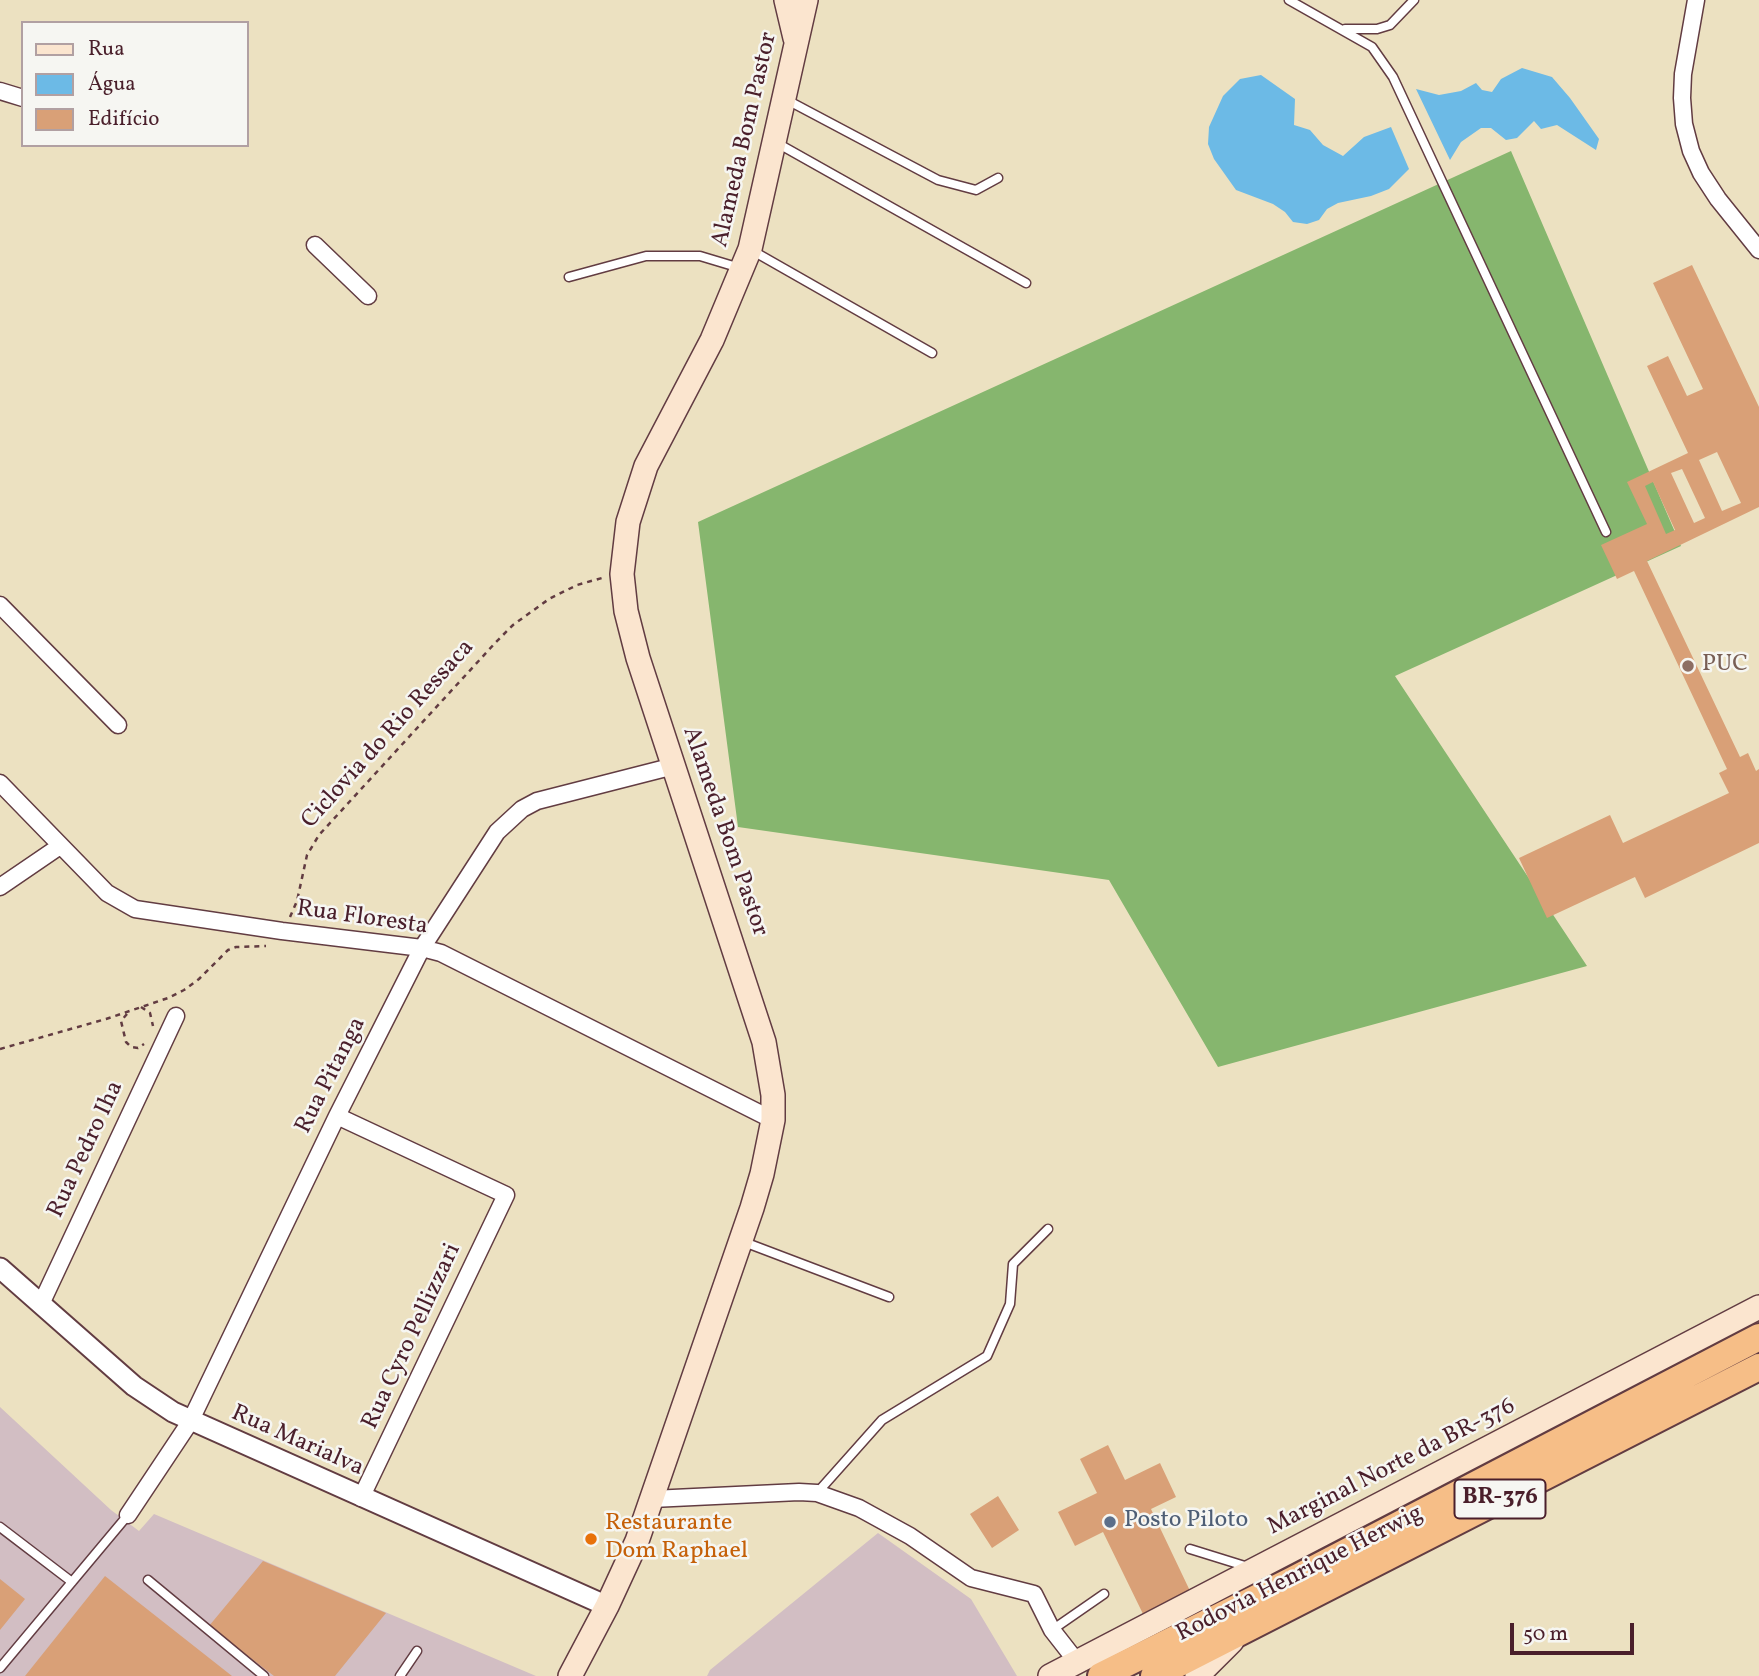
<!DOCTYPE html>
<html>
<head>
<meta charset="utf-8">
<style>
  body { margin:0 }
  #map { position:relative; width:1759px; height:1676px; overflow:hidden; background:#ece1c1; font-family:Vollkorn,serif }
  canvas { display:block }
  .legend { position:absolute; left:21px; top:21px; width:228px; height:126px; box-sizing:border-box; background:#f6f6f2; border:2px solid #b1a0a2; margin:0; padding:9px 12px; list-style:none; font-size:21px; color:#4a1f2b }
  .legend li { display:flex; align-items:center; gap:14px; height:35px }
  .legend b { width:35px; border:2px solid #b1a0a2 }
  .scale { position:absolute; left:1510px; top:1623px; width:124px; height:32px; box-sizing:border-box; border:4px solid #4a1f2b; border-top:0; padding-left:9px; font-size:21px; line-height:24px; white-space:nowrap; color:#4a1f2b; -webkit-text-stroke:5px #f6f6f2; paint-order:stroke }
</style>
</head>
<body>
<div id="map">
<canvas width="1759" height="1676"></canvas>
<ul class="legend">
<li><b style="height:9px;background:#fbe5cf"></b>Rua</li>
<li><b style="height:19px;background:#6cbae6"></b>Água</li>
<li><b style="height:19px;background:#d9a077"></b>Edifício</li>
</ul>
<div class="scale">50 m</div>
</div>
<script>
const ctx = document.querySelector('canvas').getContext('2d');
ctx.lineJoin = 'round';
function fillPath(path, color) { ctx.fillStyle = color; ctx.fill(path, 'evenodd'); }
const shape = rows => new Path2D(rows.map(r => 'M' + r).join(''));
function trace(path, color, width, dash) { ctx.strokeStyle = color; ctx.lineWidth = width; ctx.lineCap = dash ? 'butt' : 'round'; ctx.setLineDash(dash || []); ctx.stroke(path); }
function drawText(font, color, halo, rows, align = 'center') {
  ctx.font = font + ' Vollkorn,serif'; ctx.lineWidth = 5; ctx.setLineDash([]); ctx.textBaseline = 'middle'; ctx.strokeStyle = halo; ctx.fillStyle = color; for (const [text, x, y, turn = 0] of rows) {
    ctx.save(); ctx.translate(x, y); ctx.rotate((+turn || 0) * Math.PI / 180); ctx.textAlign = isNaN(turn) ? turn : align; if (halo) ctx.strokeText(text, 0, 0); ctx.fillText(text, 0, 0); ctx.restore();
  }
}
const industrial = shape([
  [0,1407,111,1510,139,1531,154,1514,536,1676,0,1676],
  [878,1533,971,1599,1017,1676,707,1676,710,1670]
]);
const forest = shape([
  [1511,151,1681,546,1395,676,1587,966,1218,1067,1109,880,738,827,698,522]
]);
const water = shape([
  [1522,68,1552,77,1570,98,1599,139,1596,150,1557,125,1541,129,1534,121,1517,138,1506,140,1491,128,1481,128,1461,142,1450,160,1416,89,1439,95,1461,91,1476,83,1482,90,1492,92,1501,79],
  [1261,75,1295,99,1294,125,1310,130,1323,145,1343,156,1364,137,1391,127,1409,169,1389,189,1371,196,1338,203,1327,209,1319,220,1307,224,1293,222,1285,212,1273,204,1236,190,1214,159,1208,144,1209,127,1223,96,1240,79]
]);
const building = shape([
  [1692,265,1759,407,1759,507,1647,561,1740,757,1748,753,1756,771,1759,769,1759,843,1645,898,1635,877,1547,918,1519,858,1610,815,1623,843,1729,793,1719,773,1727,769,1634,571,1617,579,1601,545,1647,524,1627,482,1688,453,1647,366,1668,356,1687,396,1703,389,1653,283],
  [1717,452,1741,503,1722,511,1699,460],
  [1682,469,1705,518,1694,523,1671,473],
  [1653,482,1675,530,1666,534,1645,486],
  [1108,1445,1125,1480,1160,1463,1176,1497,1151,1509,1191,1593,1144,1616,1103,1532,1075,1546,1058,1512,1097,1493,1080,1459],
  [998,1496,1019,1530,992,1548,970,1514],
  [263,1561,386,1613,335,1676,274,1676,209,1626],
  [105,1576,232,1676,25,1676],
  [0,1579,25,1599,0,1630]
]);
const path = shape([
  [290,917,297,901,307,855,319,835,496,642,513,625,549,599,577,585,602,578],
  [141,1007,150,1013,153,1026],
  [127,1014,121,1021,126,1042,131,1047,138,1048,144,1044],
  [0,1049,106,1019,168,998,184,990,199,979,228,950,236,947,266,946]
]);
const service = shape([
  [1289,0,1372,47,1393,77,1606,532],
  [1345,29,1377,29,1390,25,1414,0],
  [787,100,938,180,976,190,998,178],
  [777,143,1026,283],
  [753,251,932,353],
  [569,277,646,256,700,256,740,268],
  [744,1242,889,1297],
  [817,1493,882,1420,987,1356,1010,1304,1013,1264,1048,1229],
  [0,1527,72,1582],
  [1190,1549,1248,1567],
  [148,1580,264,1676],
  [1052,1630,1104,1594],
  [0,1668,128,1515],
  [400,1676,417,1651]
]);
const minor = shape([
  [1696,0,1683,74,1682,98,1684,124,1691,151,1701,173,1718,199,1759,250],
  [0,91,23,98],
  [315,245,368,296],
  [0,605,118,725],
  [0,783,107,893,135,909,282,931,422,948,441,953,773,1120],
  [0,887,60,846],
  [337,1116,506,1195,361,1498],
  [41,1304,176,1016],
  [652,1499,799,1492,817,1493,859,1508,910,1536,971,1578,1034,1594,1052,1630,1077,1662],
  [128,1515,190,1422,337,1116,422,948,497,832,522,809,537,801,674,766]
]);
const tertiary = shape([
  [0,1268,134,1386,173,1412,607,1606]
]);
const secondary = shape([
  [786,0,795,38],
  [570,1676,607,1606,637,1541,752,1208,762,1174,773,1120,773,1095,764,1042,638,658,626,611,622,574,628,522,646,466,712,340,750,249,806,0],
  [1050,1676,1759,1307],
  [1197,1676,1232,1641]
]);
const trunk = shape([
  [1101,1676,1291,1581,1759,1337],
  [1154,1676,1759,1367]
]);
const markers = [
  [1688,666,7,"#8d6e63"],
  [1110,1522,7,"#5c6f8a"],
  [591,1539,7,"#e8710a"]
];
const shields = [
  [1500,1499,91]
];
const shieldNames = [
  ["BR-376",1500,1499]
];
const streetNames = [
  ["Alameda Bom Pastor",746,140,-77],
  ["Ciclovia do Rio Ressaca",389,735,-48],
  ["Alameda Bom Pastor",724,832,71],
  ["Rua Floresta",362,919,8],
  ["Rua Pitanga",332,1076,-63],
  ["Rua Pedro Iha",87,1150,-65],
  ["Rua Cyro Pellizzari",413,1337,-65],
  ["Rua Marialva",297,1442,24],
  ["Marginal Norte da BR-376",1392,1468,-27],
  ["Rodovia Henrique Herwig",1300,1575,-27]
];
const educationNames = [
  ["PUC",1702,666]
];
const serviceNames = [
  ["Posto Piloto",1124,1522]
];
const foodNames = [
  ["Restaurante",605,1525],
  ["Dom Raphael",605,1553]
];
fillPath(industrial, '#d2bec3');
fillPath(forest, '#86b66e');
fillPath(water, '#6cbae6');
fillPath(building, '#d9a077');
trace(service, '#623c42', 11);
trace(minor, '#623c42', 19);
trace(tertiary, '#623c42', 23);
trace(secondary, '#623c42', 26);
trace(trunk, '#623c42', 30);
trace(path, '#623c42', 2.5, [5, 5]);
trace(service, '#fff', 8);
trace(minor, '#fff', 16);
trace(tertiary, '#fff', 19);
trace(secondary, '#fbe5cf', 23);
trace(trunk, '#f6be87', 26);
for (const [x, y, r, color] of markers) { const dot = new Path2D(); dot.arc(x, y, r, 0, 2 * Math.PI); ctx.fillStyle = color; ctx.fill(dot); trace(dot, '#f6f6f2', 2.5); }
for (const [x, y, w] of shields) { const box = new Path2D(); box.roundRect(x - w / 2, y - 19.5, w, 39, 5); ctx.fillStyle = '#f6f6f2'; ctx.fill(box); trace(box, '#4a1f2b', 2); }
drawText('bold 23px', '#4a1f2b', null, shieldNames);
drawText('24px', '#4a1f2b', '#f6f6f2', streetNames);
drawText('24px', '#785e54', '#f6f6f2', educationNames, 'left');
drawText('24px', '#4e5e75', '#f6f6f2', serviceNames, 'left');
drawText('24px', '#c56008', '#f6f6f2', foodNames, 'left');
</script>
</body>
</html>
